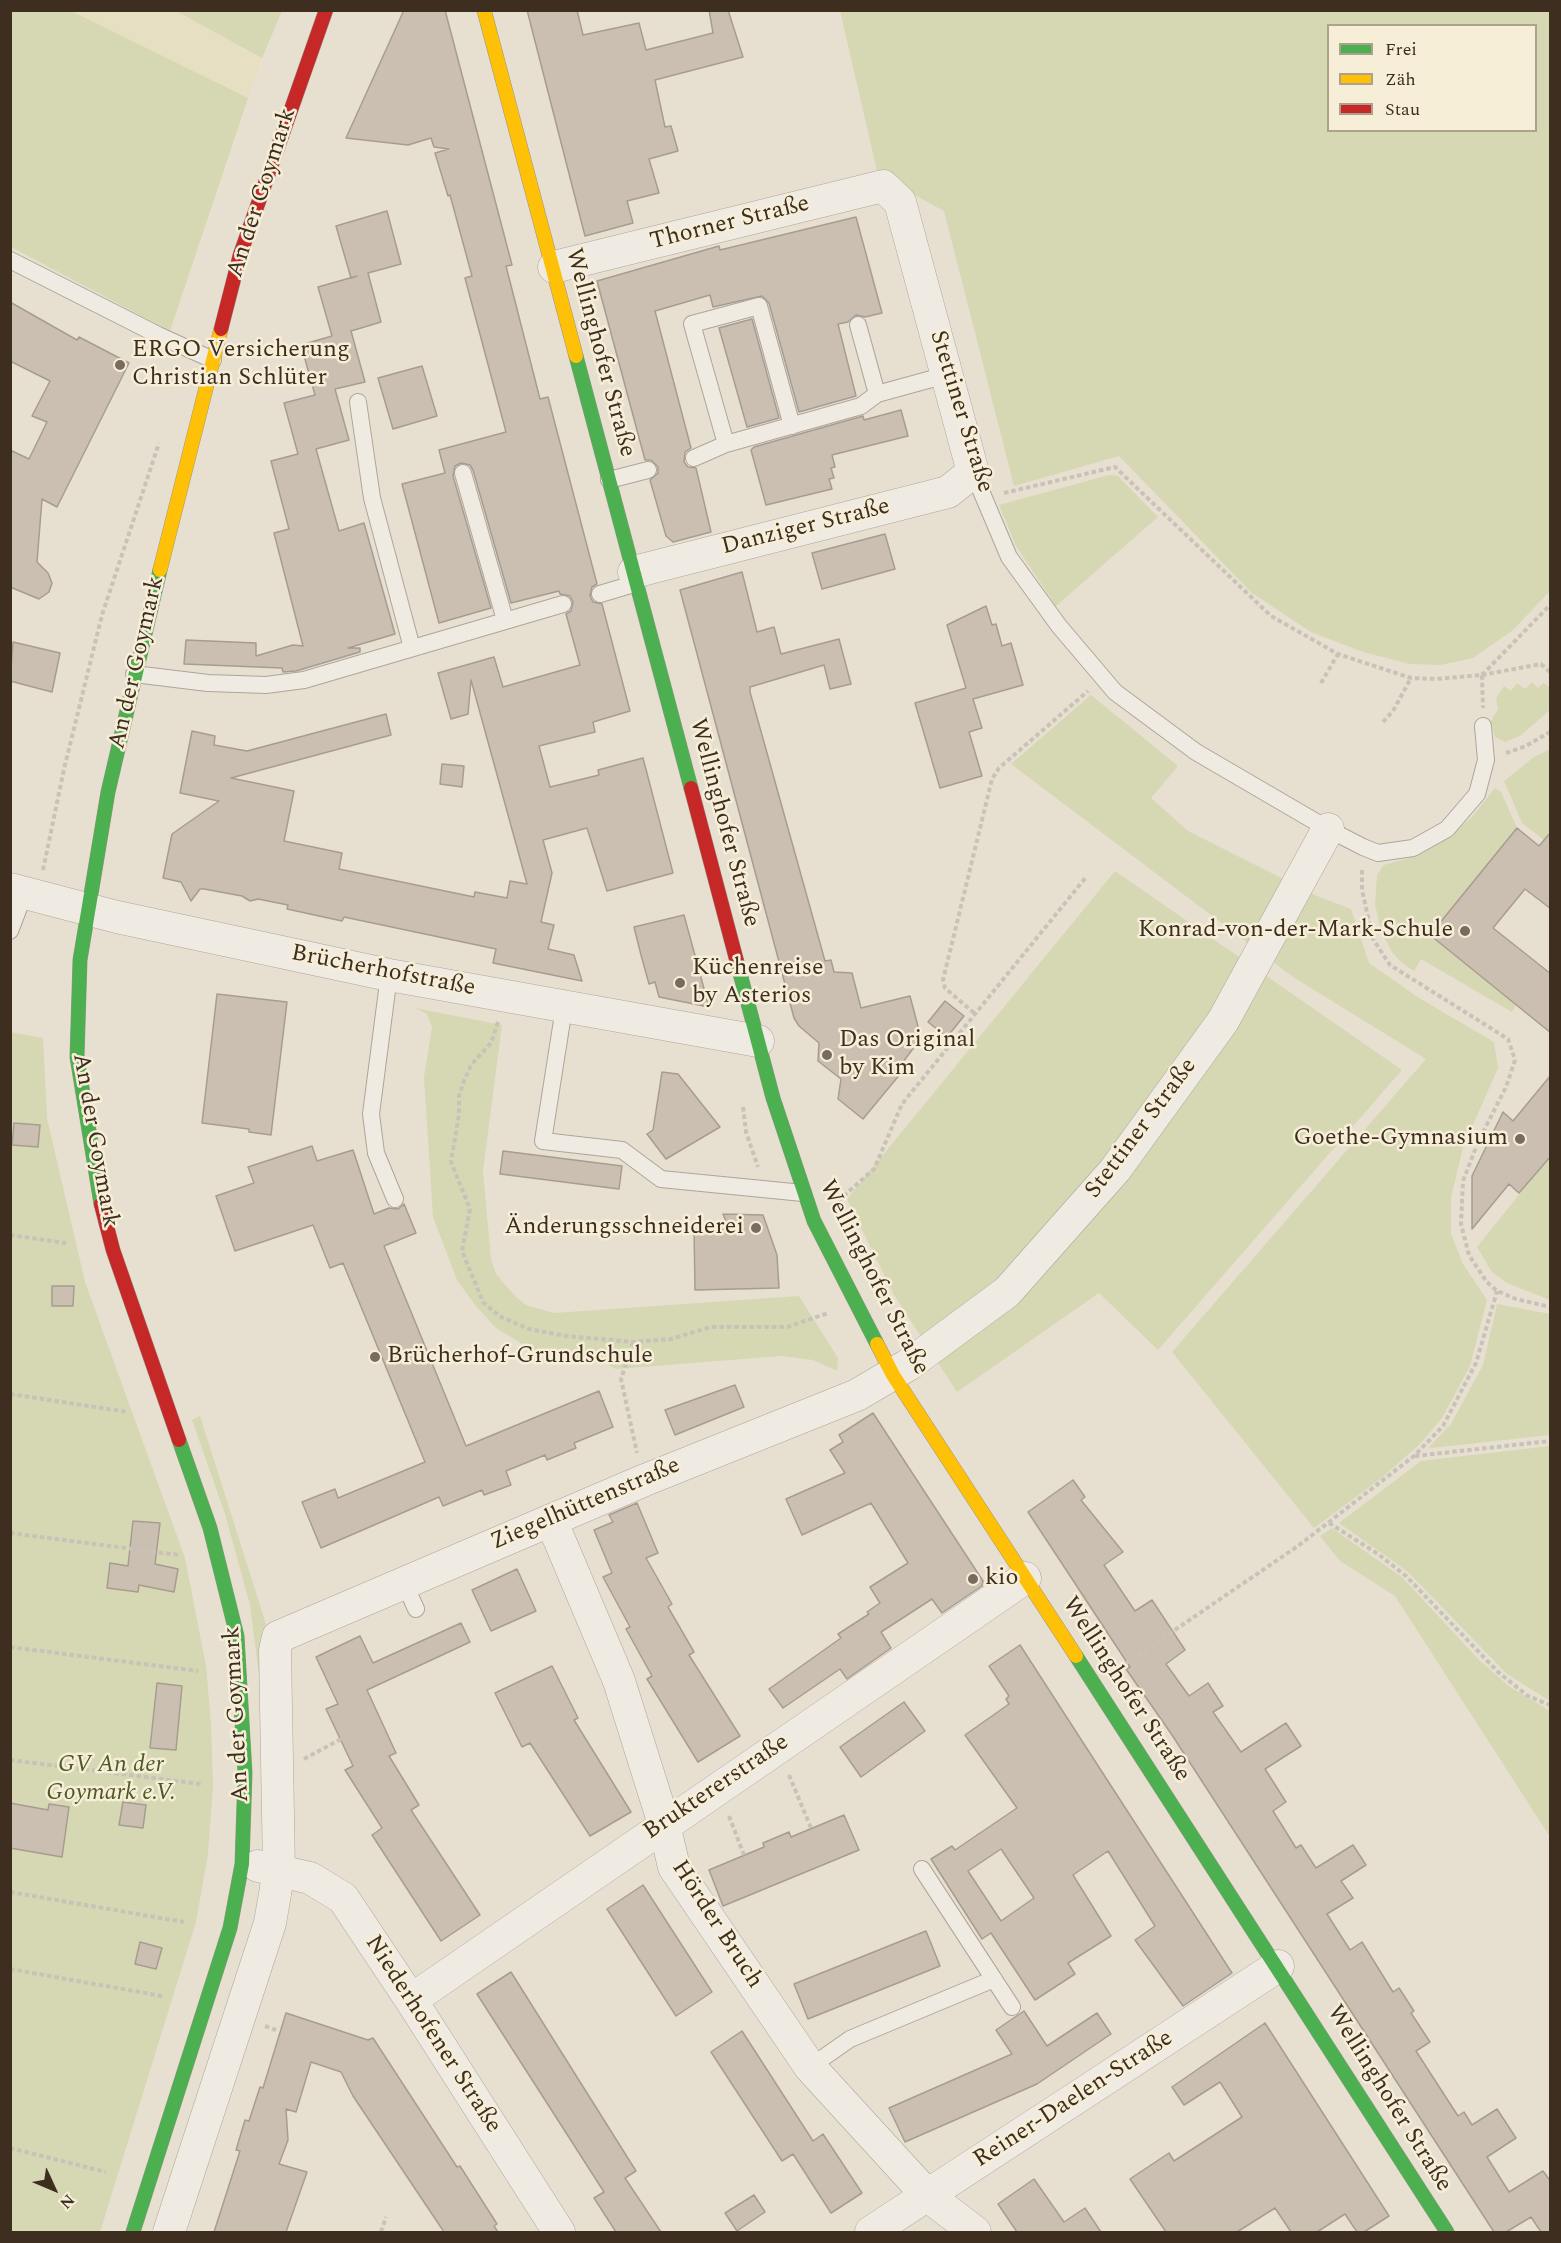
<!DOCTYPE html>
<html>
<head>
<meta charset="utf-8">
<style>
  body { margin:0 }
  #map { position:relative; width:1561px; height:2243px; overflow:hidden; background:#e7e0d1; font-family:Spectral,serif }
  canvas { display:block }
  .frame { position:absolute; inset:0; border:12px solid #3d2e20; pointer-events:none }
  .legend { position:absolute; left:1327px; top:24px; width:210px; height:108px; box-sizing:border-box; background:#f7eed8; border:2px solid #ada18e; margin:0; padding:8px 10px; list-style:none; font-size:18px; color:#3d2e20 }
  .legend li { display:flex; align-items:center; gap:12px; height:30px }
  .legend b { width:30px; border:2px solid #ada18e }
  .north { position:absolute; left:24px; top:2159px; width:60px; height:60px; -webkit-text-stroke:4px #f7eed8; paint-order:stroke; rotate:134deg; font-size:16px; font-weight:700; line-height:24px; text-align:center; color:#3d2e20 }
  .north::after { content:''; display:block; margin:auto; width:21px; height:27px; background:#3d2e20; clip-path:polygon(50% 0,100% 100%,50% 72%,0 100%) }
</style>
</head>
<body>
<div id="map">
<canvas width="1561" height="2243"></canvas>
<div class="frame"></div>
<ul class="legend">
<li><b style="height:8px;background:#4caf50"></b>Frei</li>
<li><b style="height:8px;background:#ffc107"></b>Zäh</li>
<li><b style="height:8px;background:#c62828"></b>Stau</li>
</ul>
<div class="north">N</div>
</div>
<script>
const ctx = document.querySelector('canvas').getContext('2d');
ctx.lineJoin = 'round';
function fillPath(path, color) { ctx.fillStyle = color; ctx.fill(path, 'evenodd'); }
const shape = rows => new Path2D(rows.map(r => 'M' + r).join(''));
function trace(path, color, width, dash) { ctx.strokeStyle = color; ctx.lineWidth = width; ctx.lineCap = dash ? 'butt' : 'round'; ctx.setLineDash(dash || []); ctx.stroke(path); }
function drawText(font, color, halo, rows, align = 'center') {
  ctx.font = font + ' Spectral,serif'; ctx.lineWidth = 5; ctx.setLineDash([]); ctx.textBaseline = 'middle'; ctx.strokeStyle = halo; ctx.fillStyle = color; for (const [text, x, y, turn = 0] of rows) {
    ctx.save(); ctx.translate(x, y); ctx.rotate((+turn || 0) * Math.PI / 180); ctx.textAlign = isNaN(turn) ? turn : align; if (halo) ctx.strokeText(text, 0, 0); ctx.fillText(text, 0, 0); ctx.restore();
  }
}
const farmland = shape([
  [71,11,176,11,262,58,248,98]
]);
const green = shape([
  [10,11,71,11,248,98,170,331,11,247],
  [176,11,282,11,262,58],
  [840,11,1550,11,1550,591,1513,630,1473,658,1440,665,1410,664,1363,652,1311,632,1252,593,1119,456,1014,486,944,211,878,175],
  [1328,26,1536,26,1536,130,1328,130],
  [1109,475,1118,476,1158,517,1056,606,1016,546,999,505],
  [1532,682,1538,688,1544,683,1550,688,1550,710,1520,736,1505,742,1495,737,1491,721,1498,709,1496,698,1504,686,1511,691,1517,683,1525,689],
  [1091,695,1178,766,1151,798,1188,831,1317,896,1351,909,1369,963,1419,998,1494,1042,1498,1068,1463,1147,1451,1198,1451,1234,1463,1264,1487,1300,1470,1366,1442,1418,1419,1445,1380,1479,1314,1528,1172,1352,1426,1059,1293,977,1011,764],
  [1550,749,1550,832,1544,840,1522,823,1504,781,1534,757],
  [1495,788,1501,792,1517,828,1430,935,1516,1005,1512,1012,1421,959,1414,971,1402,963,1392,952,1381,931,1375,904,1377,875,1384,865,1416,856,1446,839,1472,817],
  [1115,871,1402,1070,1158,1350,1099,1293,957,1392,894,1295,847,1199],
  [415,1008,502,1025,483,1171,491,1259,496,1274,515,1296,526,1305,554,1313,799,1296,838,1358,837,1371,813,1360,782,1356,616,1369,604,1363,579,1362,546,1354,527,1347,496,1328,475,1305,457,1280,433,1217,424,1077,432,1027,427,1014],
  [10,1032,43,1038,47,1118,85,1282,185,1558,206,1666,211,1723,213,1786,208,1854,196,1922,100,2232,11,2232],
  [1550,1156,1550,1300,1507,1283,1492,1272,1477,1247],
  [1497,1304,1550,1314,1550,1435,1432,1448,1429,1447,1451,1424,1483,1365],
  [200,1416,266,1624,260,1641,261,1691,250,1605,225,1514,192,1420],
  [1550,1446,1550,1701,1507,1674,1407,1571,1339,1523,1421,1461],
  [1332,1528,1403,1578,1480,1661,1510,1687,1550,1711,1550,1837,1395,1596,1340,1561,1320,1536]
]);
const building = shape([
  [404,10,445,10,512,265,506,266,540,399,548,397,597,584,592,587,590,596,593,602,602,604,630,711,593,722,595,732,539,746,550,787,599,775,598,770,643,758,673,873,607,891,587,828,543,840,552,873,541,922,554,925,548,949,574,955,582,981,493,963,496,949,344,917,342,921,287,909,288,905,258,899,250,901,242,896,204,889,200,889,191,901,181,882,163,878,172,834,219,801,180,793,192,731,215,736,214,745,247,751,386,714,391,735,231,778,294,791,284,841,342,853,339,869,474,897,475,892,507,898,510,881,527,884,471,680,468,714,451,719,438,673,494,657,503,687,580,665,566,614,571,611,573,602,570,596,560,594,559,591,511,603,473,470,470,465,461,463,455,466,453,476,491,608,439,623,402,484,445,473,439,450,506,432,465,278,472,276,450,195,448,196,435,153,449,149,434,147,431,138,408,145,346,138,404,10],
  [527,10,577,10,583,35,639,23,646,50,713,33,709,10,728,10,743,57,655,80,665,127,671,126,678,151,649,159,659,193,627,201,633,223,585,236,527,10],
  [387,211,401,264,368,273,381,322,351,331,365,382,335,389,349,440,316,449,339,531,364,523,395,634,348,648,360,648,360,652,296,671,283,672,282,668,184,664,186,640,256,643,256,656,293,645,303,646,274,533,289,529,271,461,298,454,284,403,315,395,301,345,332,336,318,287,357,276,351,278,336,226,387,211],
  [856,217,882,313,865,317,856,315,848,322,838,324,856,396,799,412,769,303,762,296,713,307,710,295,655,311,691,448,685,452,684,462,688,467,696,468,711,532,673,542,666,536,650,480,658,473,658,467,651,460,645,460,597,281,719,246,720,250,856,217],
  [10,302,77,340,79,337,129,363,57,507,42,499,37,562,48,573,52,583,49,592,39,599,10,587,10,450,29,459,47,422,32,416,50,381,10,361,10,302],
  [752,319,779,418,747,427,719,328,752,319],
  [422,366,437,416,393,429,378,378,422,366],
  [901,410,908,436,832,455,835,467,831,468,834,478,829,479,832,489,766,505,751,450,754,447,863,416,864,420,901,410],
  [885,534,895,569,822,589,812,553,885,534],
  [742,572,757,632,774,627,781,654,839,639,851,684,830,689,824,665,750,687,750,692,825,961,831,960,834,972,852,973,861,1008,910,996,921,1038,897,1070,901,1073,863,1119,838,1099,841,1079,818,1061,819,1043,799,1026,794,1018,680,590,742,572],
  [986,606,992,625,996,624,1002,646,1011,643,1023,685,973,699,982,728,969,732,982,776,940,788,915,703,966,688,947,625,986,606],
  [13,642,60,653,52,692,10,681,13,642],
  [442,764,464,766,462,787,440,784,442,764],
  [1517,828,1539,846,1551,832,1551,909,1525,889,1493,928,1551,974,1551,1033,1430,935,1517,828],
  [684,915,709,1007,659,997,655,982,649,984,641,955,634,927,684,915],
  [217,994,287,1002,271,1135,249,1132,249,1129,202,1123,217,994],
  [945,1001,964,1016,947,1037,928,1022,945,1001],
  [662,1072,678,1074,720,1127,666,1159,647,1134,653,1130,662,1072],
  [1551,1075,1551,1156,1519,1193,1509,1184,1472,1229,1472,1176,1503,1112,1513,1121,1551,1075],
  [14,1123,40,1125,38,1147,12,1145,14,1123],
  [312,1146,317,1161,353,1150,374,1214,389,1208,398,1209,404,1204,416,1233,384,1246,466,1446,599,1391,613,1427,574,1443,576,1448,547,1460,545,1455,506,1471,511,1485,484,1495,482,1490,443,1506,439,1497,321,1548,302,1502,335,1489,338,1498,425,1462,343,1263,330,1268,313,1225,235,1251,216,1196,254,1183,248,1167,312,1146],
  [503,1151,622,1166,619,1189,500,1174,503,1151],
  [723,1214,763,1215,777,1255,779,1288,695,1290,694,1229,729,1229,723,1214],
  [52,1286,74,1286,73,1306,52,1306,52,1286],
  [735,1385,744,1407,675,1435,665,1410,735,1385],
  [873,1413,983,1581,982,1586,942,1613,932,1599,881,1632,891,1648,847,1679,840,1669,783,1708,769,1689,841,1638,838,1634,869,1614,867,1612,880,1603,870,1587,908,1563,871,1503,802,1535,786,1499,845,1473,830,1450,843,1442,839,1435,873,1413],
  [1073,1480,1085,1497,1081,1500,1123,1552,1104,1565,1135,1611,1152,1600,1185,1650,1166,1664,1189,1696,1208,1683,1223,1706,1213,1712,1241,1752,1286,1723,1301,1746,1265,1769,1286,1802,1273,1811,1296,1848,1301,1845,1316,1868,1353,1845,1366,1865,1341,1881,1353,1898,1327,1914,1350,1950,1362,1942,1393,1992,1399,1988,1414,2011,1411,2013,1430,2042,1416,2051,1458,2116,1464,2112,1472,2125,1497,2109,1516,2138,1487,2157,1509,2192,1543,2171,1551,2182,1551,2232,1541,2232,1531,2217,1506,2232,1494,2232,1172,1735,1126,1669,1130,1667,1028,1512,1073,1480],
  [637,1503,658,1553,646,1558,672,1604,668,1607,694,1652,689,1655,740,1736,698,1762,647,1679,652,1676,626,1629,630,1627,603,1577,612,1573,594,1530,613,1522,609,1515,637,1503],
  [133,1521,160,1523,155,1564,178,1569,174,1592,139,1585,138,1592,107,1588,110,1563,128,1566,133,1521],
  [517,1569,536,1611,491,1631,472,1590,517,1569],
  [461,1623,470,1642,367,1690,396,1753,389,1756,419,1805,411,1810,480,1915,441,1941,372,1835,382,1828,345,1770,353,1766,326,1709,338,1704,316,1657,360,1636,373,1663,461,1623],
  [1020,1645,1232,1973,1183,2006,1135,1940,1155,1926,1108,1851,1073,1875,1111,1936,1068,1963,1075,1974,1035,2000,991,1933,982,1939,931,1859,952,1846,955,1850,1017,1808,965,1735,1009,1704,1006,1699,1009,1696,989,1666,1020,1645],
  [1001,1849,1034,1898,1001,1921,968,1871,1001,1849],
  [552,1666,578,1718,574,1720,631,1812,590,1836,530,1743,522,1747,495,1693,552,1666],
  [157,1683,182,1686,176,1750,150,1748,157,1683],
  [904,1702,925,1731,861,1777,840,1747,904,1702],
  [123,1802,146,1805,143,1828,119,1825,123,1802],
  [10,1803,48,1810,49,1804,69,1807,62,1857,10,1848,10,1803],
  [844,1815,859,1850,723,1906,709,1870,764,1847,763,1843,789,1832,791,1837,844,1815],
  [643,1885,712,1992,676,2016,607,1909,643,1885],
  [926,1931,940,1966,808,2019,794,1984,926,1931],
  [140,1942,162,1948,156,1969,135,1964,140,1942],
  [511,1972,636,2171,625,2178,661,2232,616,2232,594,2198,604,2192,477,1994,511,1972],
  [1024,2011,1047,2046,1097,2013,1111,2034,1037,2084,905,2142,889,2108,1012,2054,996,2030,1024,2011],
  [286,2013,368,2040,373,2038,457,2167,460,2166,497,2224,494,2226,498,2232,444,2232,353,2096,341,2072,311,2062,296,2112,286,2109,288,2140,279,2164,307,2172,286,2232,214,2232,240,2151,236,2150,245,2120,249,2121,260,2087,263,2088,286,2013],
  [1265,2023,1389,2216,1364,2232,1357,2232,1345,2214,1317,2232,1291,2232,1275,2208,1237,2232,1166,2232,1130,2179,1169,2153,1174,2161,1242,2117,1220,2082,1184,2105,1172,2087,1265,2023],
  [742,2031,813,2141,823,2134,862,2193,831,2213,793,2154,782,2161,711,2052,742,2031],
  [1034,2179,1064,2222,1085,2208,1101,2232,1017,2232,998,2204,1034,2179],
  [754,2195,765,2212,737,2231,725,2213,754,2195]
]);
const path = shape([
  [1004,493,1115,467,1271,616,1338,654,1411,678,1435,679,1482,675,1483,708],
  [1482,675,1550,605],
  [1482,675,1541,664,1550,672],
  [1321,683,1338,654],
  [1383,722,1393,711,1411,678],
  [1506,753,1526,746,1550,732],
  [43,870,64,769,102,615,159,443],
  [1362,870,1362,890,1373,939,1390,965,1508,1039,1515,1060,1506,1087,1478,1142,1463,1181,1461,1224,1469,1255,1486,1281,1497,1291,1516,1299,1550,1307],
  [974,1013,945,988,943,980,992,779,999,768,1088,691],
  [498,1022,491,1043,471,1065,464,1081,459,1096,459,1114,451,1162,470,1209,462,1251,483,1302,499,1316,529,1329,566,1336,633,1342,671,1339,711,1327,787,1327,828,1313],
  [743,1107,746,1132,758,1167],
  [838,1201,874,1169,902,1104,1087,876],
  [10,1235,66,1243],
  [633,1342,621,1379,637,1453],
  [10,1394,128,1412],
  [1415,1456,1550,1441],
  [1329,1523,1378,1554,1406,1576,1498,1672,1528,1696,1550,1705],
  [10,1533,179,1555],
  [10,1647,198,1671],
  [1119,1668,1298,1546,1414,1456,1443,1426,1476,1363,1497,1291],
  [304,1759,341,1739],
  [10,1760,201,1784],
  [789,1775,811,1828],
  [729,1816,744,1855],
  [10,1892,184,1922],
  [10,1969,162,1996],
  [265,2026,276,2030],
  [10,2148,106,2172],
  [381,2232,386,2217]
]);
const lane = shape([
  [10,260,158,335,213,360],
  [858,325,877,394],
  [358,402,372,498,412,648],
  [726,444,692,324,759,306,792,426],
  [694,458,726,444,861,406,877,394,946,375],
  [973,472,1009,557,1059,626,1115,692,1196,752,1328,829,1363,847,1378,853,1413,848,1447,829,1477,794,1486,760,1483,726],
  [463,473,505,620],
  [609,480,648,470],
  [600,594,637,583],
  [134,674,208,683,266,685,304,680,563,604],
  [10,931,25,892],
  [389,975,371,1114,376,1153,395,1199],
  [564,1008,543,1141,622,1150,661,1179,803,1193],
  [404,1582,416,1609],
  [922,1869,1012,2007],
  [810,2067,850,2039,994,1979]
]);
const street = shape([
  [554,267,883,186,900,202,973,472,948,492,634,572],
  [10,889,117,917,389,975,758,1041],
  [551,1520,619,1681,664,1824,674,1867,810,2067,928,2196,975,2232],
  [258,1866,310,1878,343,1898,411,2000,559,2232],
  [411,2000,1025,1578],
  [169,2232,270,1923,279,1870,275,1650,278,1637,645,1480,857,1395,908,1365,1007,1292,1115,1170,1223,1021,1328,829],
  [871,2232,1278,1966]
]);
const fast = shape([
  [576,356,691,788],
  [737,962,773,1098,814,1221,877,1344],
  [101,1204,77,1057,80,960,108,792,160,570],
  [1076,1656,1447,2232],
  [133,2232,230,1928,242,1864,245,1773,237,1636,210,1528,179,1440]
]);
const slow = shape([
  [484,10,576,356],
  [160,570,221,329],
  [877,1344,893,1375,1076,1656]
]);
const jam = shape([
  [221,329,240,255,326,10],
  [691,788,737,962],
  [101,1204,113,1250,179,1440]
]);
const markers = [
  [120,365,6,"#786c5e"],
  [1465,931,6,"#786c5e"],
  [680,983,6,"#786c5e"],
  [827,1055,6,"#786c5e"],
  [1520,1139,6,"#786c5e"],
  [756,1228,6,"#786c5e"],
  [375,1357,6,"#786c5e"],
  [973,1579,6,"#786c5e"]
];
const streetNames = [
  ["An der Goymark",263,193,-72],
  ["Thorner Straße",730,224,-14],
  ["Wellinghofer Straße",599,353,75],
  ["Stettiner Straße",960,412,73],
  ["Danziger Straße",806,528,-14],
  ["An der Goymark",138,663,-77],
  ["Wellinghofer Straße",723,823,75],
  ["Brücherhofstraße",383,972,11],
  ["Stettiner Straße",1142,1129,-53],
  ["An der Goymark",94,1141,80],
  ["Wellinghofer Straße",873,1278,63],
  ["Ziegelhüttenstraße",586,1505,-23],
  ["Wellinghofer Straße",1125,1690,57],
  ["An der Goymark",238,1714,-93],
  ["Bruktererstraße",717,1788,-34],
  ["Hörder Bruch",716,1925,57],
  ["Niederhofener Straße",432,2035,57],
  ["Wellinghofer Straße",1388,2099,58],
  ["Reiner-Daelen-Straße",1074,2100,-33]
];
const poiNames = [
  ["ERGO Versicherung",132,351],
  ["Christian Schlüter",132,379],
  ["Konrad-von-der-Mark-Schule",1453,931,"right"],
  ["Küchenreise",692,969],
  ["by Asterios",692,997],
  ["Das Original",839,1041],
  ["by Kim",839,1069],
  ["Goethe-Gymnasium",1508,1139,"right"],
  ["Änderungsschneiderei",744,1228,"right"],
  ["Brücherhof-Grundschule",387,1357],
  ["kio",985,1579]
];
const parkNames = [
  ["GV An der",111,1766],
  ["Goymark e.V.",111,1794]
];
fillPath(farmland, '#e6dfc2');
fillPath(green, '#d6d7b3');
fillPath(building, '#cbbfb2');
trace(building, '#a89c90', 1.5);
trace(lane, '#ada599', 18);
trace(street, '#ada599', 33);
trace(fast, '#9c958a', 15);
trace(slow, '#9c958a', 15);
trace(jam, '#9c958a', 15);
trace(path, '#c8c2b9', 4, [4.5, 3]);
trace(lane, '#efebe3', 16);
trace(street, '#efebe3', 32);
trace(fast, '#4caf50', 14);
trace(slow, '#ffc107', 14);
trace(jam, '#c62828', 14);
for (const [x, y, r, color] of markers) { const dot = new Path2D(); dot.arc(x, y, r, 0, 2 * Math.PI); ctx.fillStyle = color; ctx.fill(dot); trace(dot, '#f7eed8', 2); }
drawText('24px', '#3d2e20', '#f7eed8', streetNames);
drawText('24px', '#3d2e20', '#f7eed8', poiNames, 'left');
drawText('italic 24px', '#4d5a26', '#f7eed8', parkNames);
</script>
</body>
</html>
